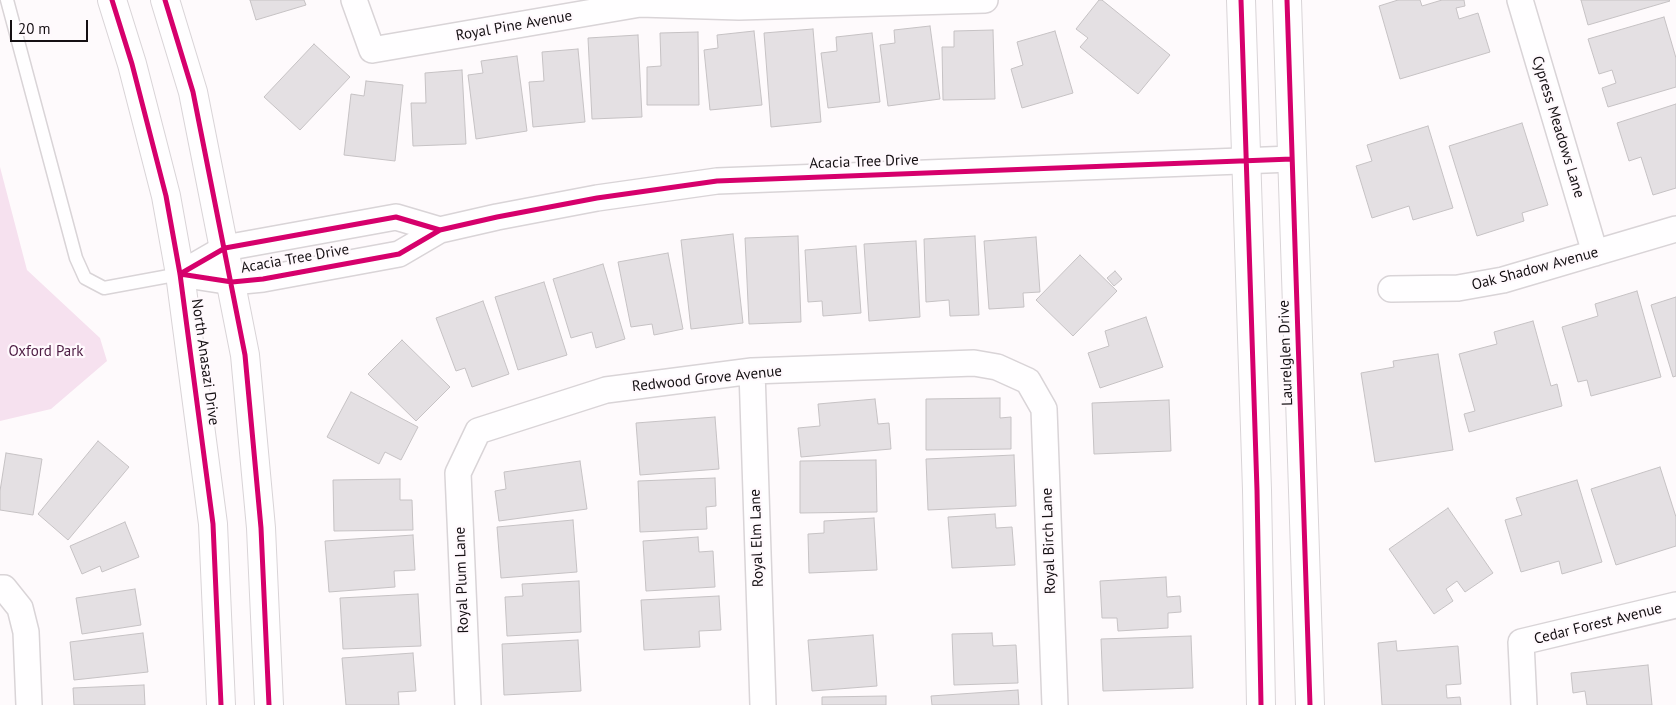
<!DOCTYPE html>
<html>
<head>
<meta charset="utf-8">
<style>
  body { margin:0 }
  #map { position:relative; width:1676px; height:705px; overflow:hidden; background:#fefafc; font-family:"PT Sans",sans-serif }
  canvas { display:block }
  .scale { position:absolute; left:10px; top:20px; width:78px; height:22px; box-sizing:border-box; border:2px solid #151013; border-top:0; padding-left:6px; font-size:15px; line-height:18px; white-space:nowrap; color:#151013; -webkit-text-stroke:4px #fff9fd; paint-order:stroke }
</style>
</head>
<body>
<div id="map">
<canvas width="1676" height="705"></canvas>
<div class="scale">20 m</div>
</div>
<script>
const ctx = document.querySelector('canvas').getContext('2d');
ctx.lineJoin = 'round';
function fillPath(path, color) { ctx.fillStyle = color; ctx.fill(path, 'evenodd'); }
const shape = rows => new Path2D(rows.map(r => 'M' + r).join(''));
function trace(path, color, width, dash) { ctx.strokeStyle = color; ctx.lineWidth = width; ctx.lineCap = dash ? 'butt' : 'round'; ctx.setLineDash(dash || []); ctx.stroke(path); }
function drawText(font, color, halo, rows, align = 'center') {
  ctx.font = font + ' "PT Sans",sans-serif'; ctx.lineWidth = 4.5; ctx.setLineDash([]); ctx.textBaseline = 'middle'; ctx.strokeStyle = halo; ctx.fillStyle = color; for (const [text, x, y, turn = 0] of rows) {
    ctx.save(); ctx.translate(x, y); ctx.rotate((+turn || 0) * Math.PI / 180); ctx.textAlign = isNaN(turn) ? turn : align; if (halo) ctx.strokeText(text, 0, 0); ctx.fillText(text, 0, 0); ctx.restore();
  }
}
const green = shape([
  [0,167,27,270,100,338,107,361,51,409,0,421]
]);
const building = shape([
  [250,0,304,0,306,5,256,20,250,0],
  [1099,0,1102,0,1170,55,1138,94,1080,47,1088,38,1076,29,1099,0],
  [1398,0,1420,0,1422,6,1442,0,1464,0,1465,6,1456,8,1459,19,1478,13,1490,52,1400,79,1379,6,1398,0],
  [1581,0,1669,0,1670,1,1588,25,1581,0],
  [1664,17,1676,58,1676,87,1608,107,1602,88,1616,83,1612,70,1599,74,1588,39,1664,17],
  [930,26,940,99,888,106,880,45,895,43,894,30,930,26],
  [813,29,821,122,771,127,764,33,813,29],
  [993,30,995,99,943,100,942,47,954,47,954,31,993,30],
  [754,31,762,105,710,110,704,50,718,48,717,35,754,31],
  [1055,31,1073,93,1022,108,1011,69,1023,65,1017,42,1055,31],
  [698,32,699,105,647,105,647,67,661,66,660,33,698,32],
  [872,33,880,102,828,108,821,53,837,51,836,37,872,33],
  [638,35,642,117,592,119,588,38,638,35],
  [314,44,350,77,300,130,264,97,314,44],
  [578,49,585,122,533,127,529,82,544,81,542,52,578,49],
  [517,56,527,131,476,139,468,75,483,73,481,61,517,56],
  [462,70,466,144,413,146,411,103,426,103,425,73,462,70],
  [366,81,403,85,395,161,344,155,351,94,364,96,366,81],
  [1676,104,1676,188,1653,195,1641,157,1629,161,1617,123,1676,104],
  [1522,123,1548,205,1522,213,1524,221,1477,236,1449,146,1522,123],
  [1428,126,1453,208,1413,220,1409,206,1372,218,1356,166,1372,161,1367,145,1428,126],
  [733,234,743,323,691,329,681,240,733,234],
  [798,236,801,322,749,324,745,238,798,236],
  [975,236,979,315,950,316,949,300,926,302,924,239,975,236],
  [1036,237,1040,292,1023,293,1024,307,989,309,984,241,1036,237],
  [916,241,920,317,869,321,864,244,916,241],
  [856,246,861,313,823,316,822,301,808,302,805,250,856,246],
  [668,253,683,329,654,335,652,324,631,327,618,262,668,253],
  [1080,255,1117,291,1073,336,1036,300,1080,255],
  [603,264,625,339,596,348,592,332,571,338,553,279,603,264],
  [1115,271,1122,279,1114,286,1107,278,1115,271],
  [544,282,567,355,518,370,495,297,544,282],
  [1637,291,1661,377,1591,396,1587,380,1578,382,1562,327,1598,316,1595,304,1637,291],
  [1676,297,1676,376,1673,377,1651,305,1676,297],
  [483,301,509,374,472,387,465,368,456,371,436,318,483,301],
  [1146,317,1163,367,1100,388,1088,353,1109,346,1105,331,1146,317],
  [1533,321,1551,386,1557,384,1562,406,1469,432,1464,414,1475,411,1459,354,1497,344,1494,332,1533,321],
  [402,340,450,387,416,421,368,374,402,340],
  [1438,354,1453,450,1375,462,1361,373,1394,367,1393,361,1438,354],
  [351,392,418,427,401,460,385,452,379,464,327,437,351,392],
  [1000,398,1000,418,1011,417,1011,449,926,450,926,399,1000,398],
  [875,399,878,424,889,423,891,449,801,457,798,428,820,426,818,404,875,399],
  [1169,400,1171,451,1094,454,1092,403,1169,400],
  [715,417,719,469,640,475,636,423,715,417],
  [98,441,129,467,68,540,38,514,98,441],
  [6,453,42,459,33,515,0,510,0,491,6,453],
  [1014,455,1016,506,928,510,926,459,1014,455],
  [876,460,877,512,800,513,800,461,876,460],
  [580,461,587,509,499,521,495,491,506,489,504,472,580,461],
  [1660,467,1676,517,1676,546,1616,565,1591,489,1660,467],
  [715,478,716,506,706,507,707,529,640,532,638,481,715,478],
  [400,479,400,500,412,500,413,530,334,531,333,480,400,479],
  [1577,480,1602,562,1562,574,1559,561,1521,572,1505,520,1522,515,1516,498,1577,480],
  [1448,508,1493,573,1465,592,1457,581,1446,589,1453,601,1434,614,1389,549,1448,508],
  [995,514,996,528,1012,527,1015,565,952,568,948,517,995,514],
  [874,518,877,570,809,573,808,534,824,533,824,521,874,518],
  [573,520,577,572,501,578,497,527,573,520],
  [125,522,139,557,102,572,100,566,82,574,70,546,125,522],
  [413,535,415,570,394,571,395,587,329,592,325,541,413,535],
  [698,537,699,552,713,551,715,587,646,591,643,541,698,537],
  [1166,577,1167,597,1180,596,1181,612,1168,613,1168,628,1118,631,1117,618,1102,618,1100,581,1166,577],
  [579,581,581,632,507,636,505,597,523,596,522,584,579,581],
  [135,589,141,625,82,634,76,598,135,589],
  [418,594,421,646,343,649,340,598,418,594],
  [719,596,721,630,699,631,700,647,644,650,641,600,719,596],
  [143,633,148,672,74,680,70,642,143,633],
  [992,633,993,646,1016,645,1018,683,954,685,952,634,992,633],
  [873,635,877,686,812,691,808,640,873,635],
  [1191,636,1193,688,1103,691,1101,639,1191,636],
  [578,640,581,691,504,695,502,644,578,640],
  [1396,641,1397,651,1458,646,1461,684,1446,685,1447,698,1460,697,1461,705,1382,705,1378,643,1396,641],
  [413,653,416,691,398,692,399,705,346,705,342,658,413,653],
  [1648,665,1652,705,1587,705,1585,691,1573,693,1571,673,1648,665],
  [144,685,145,705,74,705,73,688,144,685],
  [1018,690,1019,705,932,705,931,696,1018,690],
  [886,696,886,705,822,705,822,697,886,696]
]);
const service = shape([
  [7,0,76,258,85,278,104,288,180,274]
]);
const minor = shape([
  [354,0,372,50,640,4,739,7,985,0],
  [1520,0,1595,253],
  [180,274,232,282,263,279,399,254,440,230,497,217,597,198,717,181,1292,159],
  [180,274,225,248,396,217,440,230],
  [1391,289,1458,288,1503,280,1676,229],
  [752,371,763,705],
  [0,588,4,588,20,608,26,632,29,705],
  [468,705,458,473,478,431,606,390,752,371,974,363,997,367,1028,381,1044,409,1055,705],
  [1524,705,1521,642,1676,605]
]);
const tertiary = shape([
  [1241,0,1257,490,1261,705],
  [1287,0,1310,705]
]);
const secondary = shape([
  [112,0,132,64,166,196,180,274,213,524,221,705],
  [165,0,193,92,245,355,261,528,269,705]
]);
const cycleway = shape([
  [112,0,132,64,166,196,180,274,213,524,221,705],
  [165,0,193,92,245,355,261,528,269,705],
  [1241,0,1257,490,1261,705],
  [1287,0,1310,705],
  [180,274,232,282,263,279,399,254,440,230,497,217,597,198,717,181,1292,159],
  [180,274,225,248,396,217,440,230]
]);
const streetNames = [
  ["Royal Pine Avenue",514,26,-10],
  ["Cypress Meadows Lane",1558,127,73],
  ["Acacia Tree Drive",864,162,-2],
  ["Acacia Tree Drive",295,259,-10],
  ["Oak Shadow Avenue",1535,269,-15],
  ["Laurelglen Drive",1286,353,-92],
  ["North Anasazi Drive",205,362,82],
  ["Redwood Grove Avenue",707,379,-6],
  ["Royal Elm Lane",757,538,-92],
  ["Royal Birch Lane",1049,541,-92],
  ["Royal Plum Lane",462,580,-92],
  ["Cedar Forest Avenue",1598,624,-14]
];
const parkNames = [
  ["Oxford Park",46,352]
];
fillPath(green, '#f6e1ef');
fillPath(building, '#e4e0e3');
trace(building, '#c6c2c4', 1);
trace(service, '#d9d4d7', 15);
trace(minor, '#d9d4d7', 28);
trace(tertiary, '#d9d4d7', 30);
trace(secondary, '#d9d4d7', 30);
trace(service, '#fffeff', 12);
trace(minor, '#fffeff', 25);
trace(tertiary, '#fffeff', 28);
trace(secondary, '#fffeff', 28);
trace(cycleway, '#d6006c', 5);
drawText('15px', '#151013', '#fff9fd', streetNames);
drawText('15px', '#4c1b42', '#fff9fd', parkNames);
</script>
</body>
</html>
